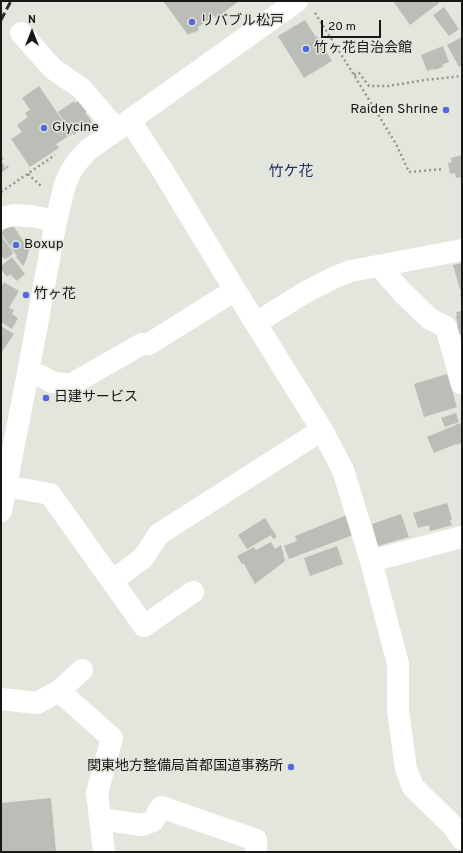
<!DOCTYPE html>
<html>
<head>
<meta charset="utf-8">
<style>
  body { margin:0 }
  #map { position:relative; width:463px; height:853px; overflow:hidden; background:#e3e6dd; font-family:Overpass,sans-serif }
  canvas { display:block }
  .frame { position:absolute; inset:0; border:2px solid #171815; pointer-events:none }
  .north { position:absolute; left:12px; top:12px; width:40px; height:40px; -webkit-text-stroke:3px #e3e6dd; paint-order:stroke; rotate:0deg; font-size:11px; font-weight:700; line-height:16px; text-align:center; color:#171815 }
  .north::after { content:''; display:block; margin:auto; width:14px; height:18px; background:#171815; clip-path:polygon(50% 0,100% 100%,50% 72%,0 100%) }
  .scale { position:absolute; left:321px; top:20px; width:60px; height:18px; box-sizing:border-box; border:2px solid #171815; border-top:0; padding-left:5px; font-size:12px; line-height:14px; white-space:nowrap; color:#171815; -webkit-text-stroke:3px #e3e6dd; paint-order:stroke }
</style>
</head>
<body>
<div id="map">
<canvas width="463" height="853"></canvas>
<div class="frame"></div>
<div class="north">N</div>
<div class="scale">20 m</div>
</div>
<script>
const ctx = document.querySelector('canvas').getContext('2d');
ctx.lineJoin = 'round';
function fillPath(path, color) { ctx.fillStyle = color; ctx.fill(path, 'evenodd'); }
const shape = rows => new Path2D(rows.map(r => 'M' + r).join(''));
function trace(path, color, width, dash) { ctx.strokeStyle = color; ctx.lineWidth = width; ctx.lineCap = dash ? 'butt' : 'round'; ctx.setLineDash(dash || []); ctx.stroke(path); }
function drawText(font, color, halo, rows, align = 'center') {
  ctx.font = font + ' Overpass,"Noto Sans JP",sans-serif'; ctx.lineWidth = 3; ctx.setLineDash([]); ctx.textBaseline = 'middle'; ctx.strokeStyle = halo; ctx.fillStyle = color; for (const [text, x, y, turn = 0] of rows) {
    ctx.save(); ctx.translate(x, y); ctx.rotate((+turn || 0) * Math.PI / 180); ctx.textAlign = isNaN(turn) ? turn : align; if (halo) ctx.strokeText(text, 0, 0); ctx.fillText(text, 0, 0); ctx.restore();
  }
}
const building = shape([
  [163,1,239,1,216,18,214,16,198,27,199,30,194,33,193,32,188,35],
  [393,1,437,1,439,3,410,25],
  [444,7,459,29,449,36,433,15],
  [305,20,316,37,317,36,332,61,304,78,278,36],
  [462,37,462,65,459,67,447,45],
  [443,46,449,62,442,65,443,67,434,70,433,69,427,71,421,55],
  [39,86,72,134,56,144,59,148,30,167,11,139,22,132,17,125,28,117,25,113,30,110,22,98],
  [79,100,87,111,85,112,92,122,74,135,58,112,74,101,75,103],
  [1,155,4,159,1,161,5,166,4,166,5,168,7,165,9,167,1,173],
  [462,155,462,177,456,178,455,173,450,174,448,163,452,162,451,158],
  [12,224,29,250,26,261,23,266,16,257,17,256,1,233,1,232],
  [1,235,13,252,12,253,13,254,6,259,6,258,4,259,1,255],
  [12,257,25,274,17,281,10,274,7,277,1,269,1,266],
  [462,263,462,299,461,299,460,294,461,293,453,265],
  [4,282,19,291,9,308,14,310,12,314,18,318,12,329,1,322,1,287],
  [462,311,462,334,459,334,456,316,457,316,456,312],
  [1,326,14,334,1,353],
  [447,374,457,407,424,417,414,384],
  [456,413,459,422,445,427,441,418],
  [460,423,462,428,462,443,456,445,456,444,434,453,427,437],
  [447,503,452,519,450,520,452,525,430,531,429,525,418,528,413,513],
  [401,514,409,537,378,546,372,524],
  [347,515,353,535,289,559,284,546,297,541,295,536],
  [265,518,277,537,273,539,271,535,247,549,238,535],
  [271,542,275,549,281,545,285,561,255,584,244,564,242,564,237,556,254,547,256,550],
  [337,546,343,564,310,576,304,558],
  [51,798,56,852,1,852,1,803]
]);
const path = shape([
  [315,13,354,75,396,144,409,172,444,169],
  [354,75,359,73,369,86,388,86,425,80,462,76],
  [28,174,42,187],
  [1,192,55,155]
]);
const minor = shape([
  [21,33,53,69,81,88,117,130],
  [130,121,161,168,235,290,322,430,343,470,371,561,398,664,398,710,406,769,413,787,453,826,462,839],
  [1,218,14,215,31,216,56,221],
  [379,266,403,293,430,319,446,327,462,384],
  [256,323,304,293,335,277,351,271,462,250],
  [28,373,41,376,52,382,70,385,142,344,149,344,235,290],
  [6,486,50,494,144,626,193,592],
  [1,511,28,373,56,221,65,184,71,171,77,162,88,150,297,1],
  [371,561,462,537],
  [112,581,143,558,159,534,322,430],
  [59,691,112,738,97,793,104,852],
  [1,699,37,703,59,691,82,670],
  [100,819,142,825,153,821,161,807,256,840,256,852]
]);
const rail = shape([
  [1,20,11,1]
]);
const markers = [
  [192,22,4,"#5169de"],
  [306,49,4,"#5169de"],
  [446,110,4,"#5169de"],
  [44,128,4,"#5169de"],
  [16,245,4,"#5169de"],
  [26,295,4,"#5169de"],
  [46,398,4,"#5169de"],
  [291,767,4,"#5169de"]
];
const poiNames = [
  ["リバブル松戸",200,22],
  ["竹ヶ花自治会館",314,49],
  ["Raiden Shrine",438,110,"right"],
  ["Glycine",52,128],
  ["Boxup",24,245],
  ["竹ヶ花",34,295],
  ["日建サービス",54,398],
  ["関東地方整備局首都国道事務所",283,767,"right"]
];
const neighbourhoodNames = [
  ["竹ケ花",291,173]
];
fillPath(building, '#bbbeb6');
trace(path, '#949690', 2.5, [2, 3]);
trace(minor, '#fff', 22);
trace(rail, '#2e2f2c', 3, [8, 4]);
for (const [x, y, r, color] of markers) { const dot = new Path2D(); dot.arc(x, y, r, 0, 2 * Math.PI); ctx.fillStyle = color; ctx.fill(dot); trace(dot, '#e3e6dd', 1.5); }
drawText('14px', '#171815', '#e3e6dd', poiNames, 'left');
drawText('15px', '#243069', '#e3e6dd', neighbourhoodNames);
</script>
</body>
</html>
